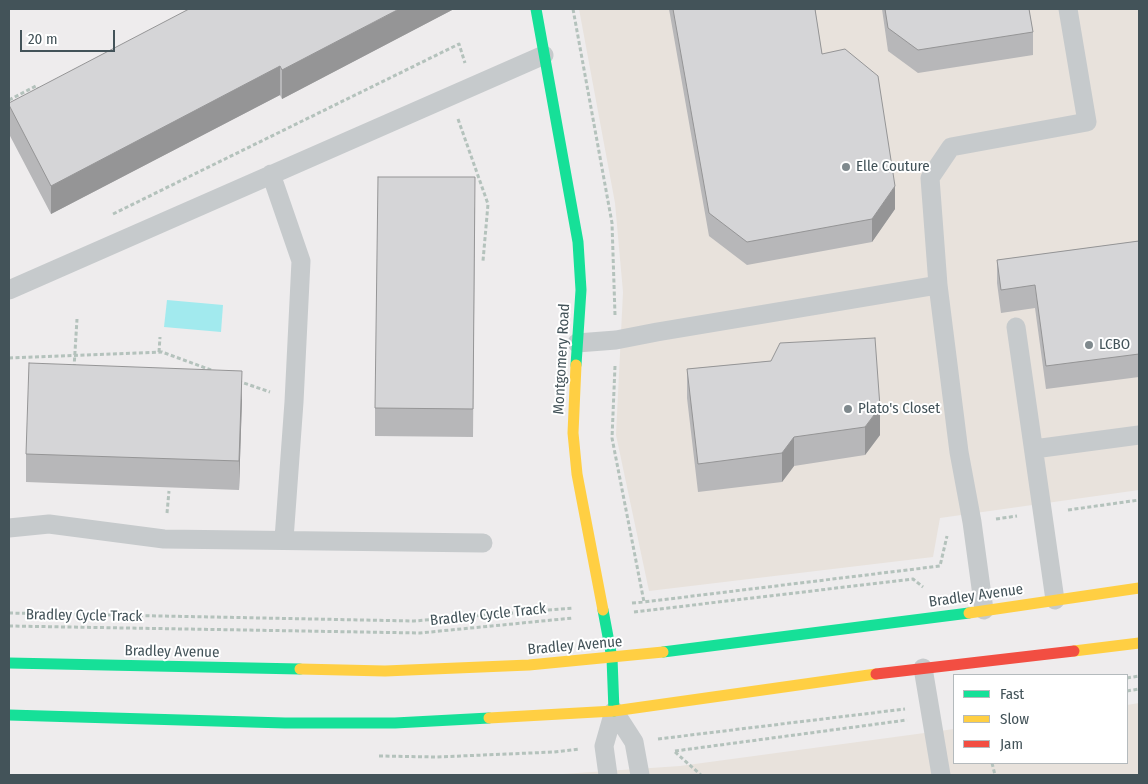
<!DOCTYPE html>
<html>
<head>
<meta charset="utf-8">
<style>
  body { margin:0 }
  #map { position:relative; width:1148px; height:784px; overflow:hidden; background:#eeeced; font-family:"Fira Sans Condensed",sans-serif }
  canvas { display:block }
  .frame { position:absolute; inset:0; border:10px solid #435359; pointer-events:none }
  .legend { position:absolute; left:953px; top:674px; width:175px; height:90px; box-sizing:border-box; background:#fff; border:1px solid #b4babd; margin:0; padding:6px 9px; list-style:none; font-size:15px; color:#435359 }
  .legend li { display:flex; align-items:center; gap:10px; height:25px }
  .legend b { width:25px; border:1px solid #b4babd }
  .scale { position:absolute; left:20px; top:30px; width:95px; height:22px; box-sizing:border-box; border:2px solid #435359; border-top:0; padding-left:6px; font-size:15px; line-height:18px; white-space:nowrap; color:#435359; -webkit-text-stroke:4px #fff; paint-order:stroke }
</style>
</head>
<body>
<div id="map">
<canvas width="1148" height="784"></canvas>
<div class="frame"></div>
<ul class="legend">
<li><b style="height:6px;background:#16e098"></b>Fast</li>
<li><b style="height:6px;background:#ffcf43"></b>Slow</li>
<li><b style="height:6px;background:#f24e42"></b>Jam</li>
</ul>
<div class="scale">20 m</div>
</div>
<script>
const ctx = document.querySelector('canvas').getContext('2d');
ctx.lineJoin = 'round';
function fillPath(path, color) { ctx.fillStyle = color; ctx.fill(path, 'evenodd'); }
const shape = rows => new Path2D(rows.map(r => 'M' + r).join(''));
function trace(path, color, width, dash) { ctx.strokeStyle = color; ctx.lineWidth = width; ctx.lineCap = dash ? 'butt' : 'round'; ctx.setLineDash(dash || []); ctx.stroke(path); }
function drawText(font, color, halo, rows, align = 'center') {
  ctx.font = font + ' "Fira Sans Condensed",sans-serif'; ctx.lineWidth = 4; ctx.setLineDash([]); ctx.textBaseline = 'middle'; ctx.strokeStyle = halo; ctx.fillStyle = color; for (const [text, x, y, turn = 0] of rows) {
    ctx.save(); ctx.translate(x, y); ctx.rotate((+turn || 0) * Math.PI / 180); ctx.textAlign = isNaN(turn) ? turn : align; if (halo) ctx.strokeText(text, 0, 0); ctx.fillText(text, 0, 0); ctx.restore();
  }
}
const commercial = shape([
  [579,9,1139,9,1139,490,940,518,933,557,649,591,616,435,623,292,615,203],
  [1139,703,1139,775,548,775,680,766,954,729,954,763,1127,763,1127,705]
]);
const water = shape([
  [167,300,223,305,221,332,164,327]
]);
const path = shape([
  [573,9,612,223,615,315],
  [9,100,36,86,39,90],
  [458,119,488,204,483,261],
  [113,214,459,44,465,63],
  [159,352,160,337],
  [9,358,162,352,211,370],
  [615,366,612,438,644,602,940,566,947,536],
  [74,368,77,319],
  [238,381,270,392],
  [1068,510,1139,500],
  [167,513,169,491],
  [996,519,1017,516],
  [632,603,644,602],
  [634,612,913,579,923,587],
  [9,613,414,621,573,608],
  [9,626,420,633,573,618],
  [1127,678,1139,676],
  [1127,691,1139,689],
  [658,739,905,709],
  [675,751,907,720],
  [675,752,701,775],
  [379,756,437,757,554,752,580,749],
  [992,763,995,775]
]);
const lane = shape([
  [271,174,301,261,294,402,284,539],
  [9,290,544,55],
  [1016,327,1055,600],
  [577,343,616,340,657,332,938,285],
  [1034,449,1139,435],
  [9,528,49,524,164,539,483,543],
  [984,610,972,522,959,452,938,285,930,178,951,147,1087,122,1068,9],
  [923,668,941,775],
  [614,711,634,742,640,775],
  [608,775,604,746,614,711]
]);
const fast = shape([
  [536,9,578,242,581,290,576,365],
  [603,610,612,658,614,711],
  [663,652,969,613],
  [9,663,300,669],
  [9,715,285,723,395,723,489,718]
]);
const slow = shape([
  [576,365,573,433,577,474,603,610],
  [969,613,1139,588],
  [1074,651,1139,643],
  [300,669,385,671,529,665,663,652],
  [489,718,614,711,876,674]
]);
const jam = shape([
  [876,674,1074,651]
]);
const wall = shape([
  [454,9,282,99,280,95,51,214,9,134,9,103],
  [669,9,815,9,822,54,895,209,872,242,747,265,709,236],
  [882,9,1029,9,1033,32,1033,55,918,73,888,51],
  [475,206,473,437,375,436,375,408],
  [1139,241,1139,377,1046,389,1035,308,1001,313,997,283,997,260],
  [771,361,880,435,865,455,794,466,782,482,698,492,687,398,687,369],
  [242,399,239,490,26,482,26,454]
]);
const shadedWall = shape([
  [399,9,454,9,282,99,282,70],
  [280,66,280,95,51,214,51,186],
  [895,186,895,209,872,242,872,219],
  [242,371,242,399,239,490,239,461],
  [880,407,880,435,865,455,865,427],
  [794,437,794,466,782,482,782,453]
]);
const building = shape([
  [189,9,399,9,282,70,280,66,51,186,9,105,9,103,189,9],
  [673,9,815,9,822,54,845,49,878,76,895,186,872,219,747,242,709,213,673,9],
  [885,9,1029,9,1033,32,918,50,888,28,885,9],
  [378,177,475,177,473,409,375,408,378,177],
  [1139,241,1139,354,1046,366,1035,285,1001,290,997,260,1139,241],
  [875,338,880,407,865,427,794,437,782,453,698,464,687,369,771,361,780,343,875,338],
  [29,363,242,371,239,461,26,454,29,363]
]);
const markers = [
  [846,167,5,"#7f898d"],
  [1089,345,5,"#7f898d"],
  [848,409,5,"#7f898d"]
];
const poiNames = [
  ["Elle Couture",856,167],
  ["LCBO",1099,345],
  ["Plato's Closet",858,409]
];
const streetNames = [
  ["Montgomery Road",562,359,-87],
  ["Bradley Avenue",976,596,-8],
  ["Bradley Cycle Track",488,615,-6],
  ["Bradley Cycle Track",84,616,1],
  ["Bradley Avenue",575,646,-5],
  ["Bradley Avenue",172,652,1]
];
fillPath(commercial, '#e8e2dc');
fillPath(water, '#a2eaee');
trace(path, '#b4c2bc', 3, [4, 2.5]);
trace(lane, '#c6cacc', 19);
trace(fast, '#16e098', 11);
trace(slow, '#ffcf43', 11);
trace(jam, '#f24e42', 11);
fillPath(wall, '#b7b7b9');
fillPath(shadedWall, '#959596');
fillPath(building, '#d5d5d7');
trace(building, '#959596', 1);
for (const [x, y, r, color] of markers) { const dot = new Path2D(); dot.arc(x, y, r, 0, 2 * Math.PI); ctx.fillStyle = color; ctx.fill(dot); trace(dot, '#fff', 2); }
drawText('15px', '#435359', '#fff', poiNames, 'left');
drawText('15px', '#435359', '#fff', streetNames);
</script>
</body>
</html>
